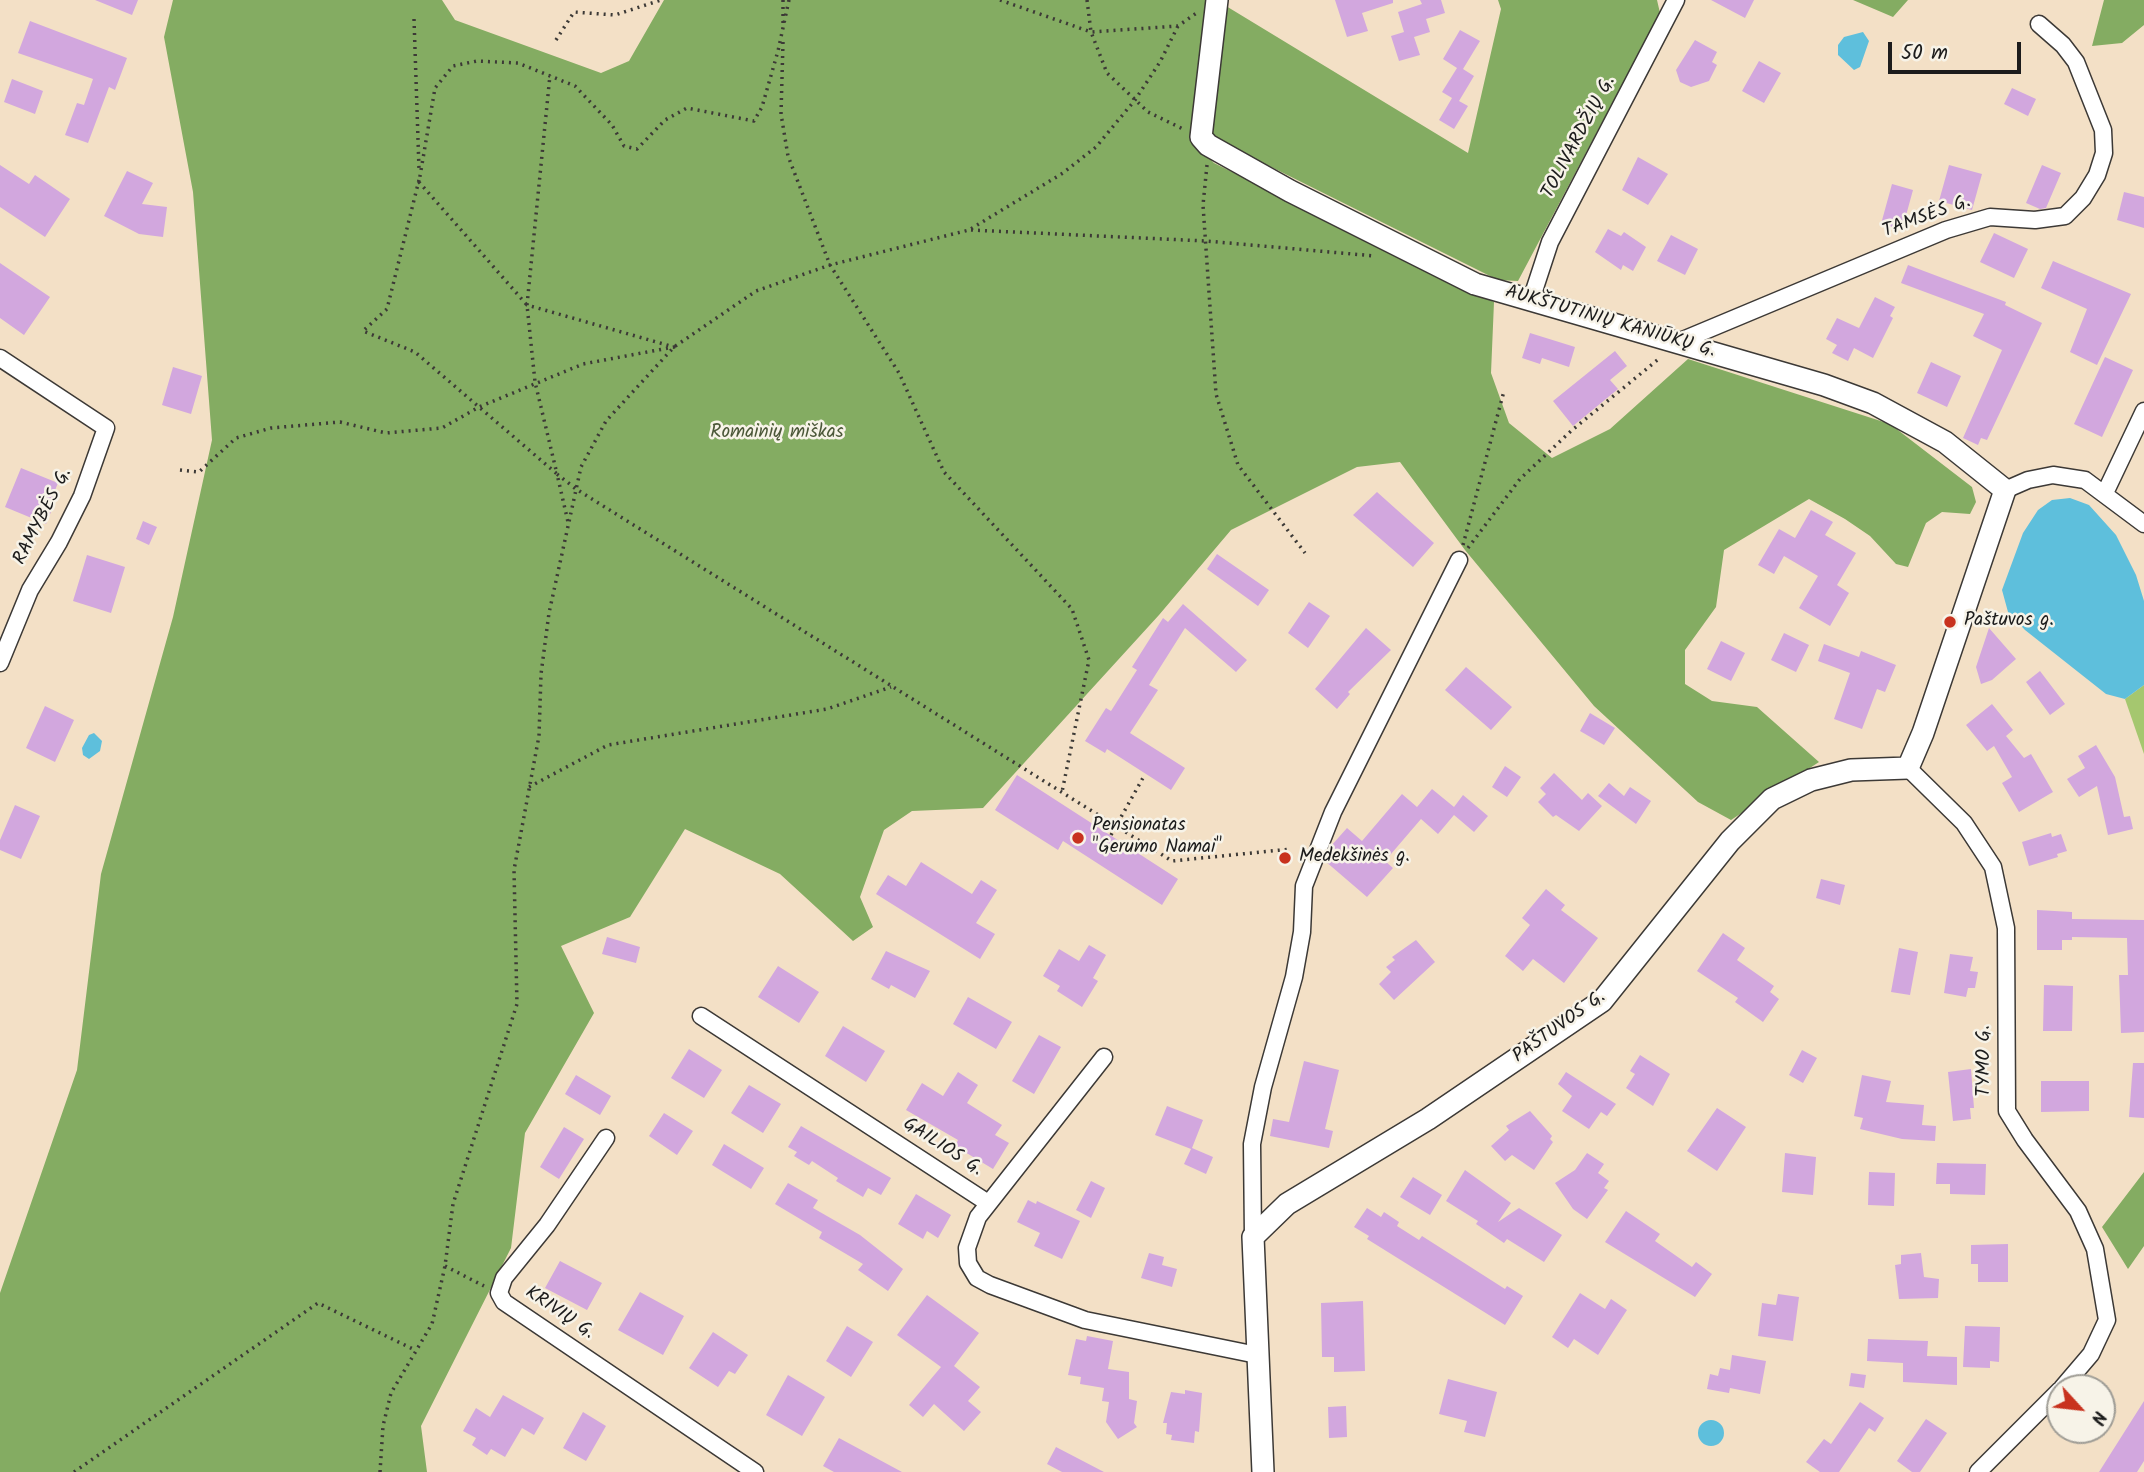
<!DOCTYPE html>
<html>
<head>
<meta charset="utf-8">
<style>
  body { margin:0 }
  #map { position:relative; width:2144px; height:1472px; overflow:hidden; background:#f3e0c6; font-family:Kalam,sans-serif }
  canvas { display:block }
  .north { position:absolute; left:2046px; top:1374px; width:70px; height:70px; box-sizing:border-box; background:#f7f3e8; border:2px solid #9f9d96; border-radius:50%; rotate:117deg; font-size:19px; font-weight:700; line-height:28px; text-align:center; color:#1c1c1c }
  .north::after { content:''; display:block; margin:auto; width:24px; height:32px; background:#c8321e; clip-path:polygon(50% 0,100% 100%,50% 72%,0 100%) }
  .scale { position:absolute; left:1888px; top:42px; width:133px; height:32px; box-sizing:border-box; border:4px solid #1c1c1c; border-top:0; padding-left:9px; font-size:21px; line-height:24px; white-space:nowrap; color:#1c1c1c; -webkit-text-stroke:5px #f7f3e8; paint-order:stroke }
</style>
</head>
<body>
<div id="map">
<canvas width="2144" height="1472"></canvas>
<div class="north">N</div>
<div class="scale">50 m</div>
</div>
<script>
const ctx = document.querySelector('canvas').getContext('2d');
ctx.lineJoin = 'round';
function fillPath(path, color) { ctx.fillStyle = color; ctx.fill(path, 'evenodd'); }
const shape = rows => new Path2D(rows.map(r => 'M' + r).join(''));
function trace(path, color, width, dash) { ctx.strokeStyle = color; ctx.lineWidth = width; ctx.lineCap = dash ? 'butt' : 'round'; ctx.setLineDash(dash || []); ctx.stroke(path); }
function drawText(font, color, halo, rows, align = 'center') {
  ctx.font = font + ' Kalam,sans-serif'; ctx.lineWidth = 5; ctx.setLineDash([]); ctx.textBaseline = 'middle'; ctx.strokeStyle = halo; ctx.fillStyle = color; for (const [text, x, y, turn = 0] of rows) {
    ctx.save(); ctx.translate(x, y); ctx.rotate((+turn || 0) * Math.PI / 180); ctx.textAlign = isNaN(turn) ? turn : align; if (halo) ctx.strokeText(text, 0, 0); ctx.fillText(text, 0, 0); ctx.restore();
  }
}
const green = shape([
  [2144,685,2144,754,2125,699]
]);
const forest = shape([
  [173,0,442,0,455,20,601,73,629,61,664,0,1209,0,1197,146,1214,163,1494,302,1491,373,1509,423,1552,458,1610,429,1688,359,1890,424,1972,487,1976,502,1970,514,1942,512,1926,523,1908,567,1896,564,1870,536,1845,519,1809,499,1724,550,1716,607,1685,650,1685,684,1712,701,1757,707,1819,762,1731,820,1698,802,1594,706,1465,550,1400,462,1357,467,1231,530,1159,615,983,808,912,811,884,830,860,897,873,927,853,941,780,874,685,829,630,917,561,946,594,1013,525,1133,511,1248,421,1426,427,1472,0,1472,0,1293,77,1070,101,874,173,617,212,440,193,192,164,37],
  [1498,0,1657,0,1660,13,1518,281,1498,280,1219,141,1209,132,1226,6,1468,153,1501,9],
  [1853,0,1908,0,1893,17],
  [2104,0,2144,0,2144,25,2122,43,2092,46],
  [2144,1172,2144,1246,2128,1269,2102,1227]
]);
const water = shape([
  [1863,32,1869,41,1860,67,1854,70,1838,55,1838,45,1844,37],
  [2070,498,2089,505,2116,535,2136,575,2144,601,2144,685,2125,699,2106,694,2025,630,2008,612,2002,590,2023,533,2038,510,2052,500],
  [94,733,102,741,100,751,89,759,83,755,82,748,89,735],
  '1698 1433a13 13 0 1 1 26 0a13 13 0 1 1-26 0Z'
]);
const building = shape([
  [95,0,138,0,132,15],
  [1335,0,1393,0,1393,3,1362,13,1368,31,1347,37],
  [1420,0,1441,0,1445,13,1426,19,1430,32,1414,37,1420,55,1399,61,1391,36,1404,32,1398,12,1422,4],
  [1711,0,1754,0,1745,18],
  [30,21,127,58,115,90,109,87,88,143,65,135,77,103,84,105,93,79,18,53],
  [1460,30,1480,41,1463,69,1474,76,1459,101,1468,106,1454,129,1439,120,1452,98,1442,92,1457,68,1443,59],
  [1695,40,1717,52,1712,62,1717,65,1709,81,1691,87,1680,82,1676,70],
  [1759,61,1781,73,1764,103,1742,91],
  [12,79,43,91,35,114,4,102],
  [2012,88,2036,99,2028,116,2004,104],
  [1638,157,1668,174,1648,205,1622,190],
  [0,165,29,184,35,175,70,199,45,237,0,207],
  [1949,165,1982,174,1972,210,1939,201],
  [2042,165,2061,173,2046,208,2040,209,2026,203],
  [127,171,153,183,142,204,167,207,163,237,139,234,104,216],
  [1892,184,1913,190,1902,230,1881,224],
  [2124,192,2144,197,2144,228,2117,220],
  [1608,229,1621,236,1624,232,1646,247,1633,271,1623,265,1621,270,1595,252],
  [1994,233,2028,249,2014,278,1980,262],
  [1671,235,1698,249,1685,275,1657,261],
  [2053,261,2131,294,2097,365,2070,352,2087,309,2041,288],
  [0,263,50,297,24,335,0,318],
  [1908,265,2006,302,2005,305,2042,323,1987,440,1981,438,1978,445,1963,438,2002,350,1973,336,1984,314,1901,283],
  [1875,297,1895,307,1890,316,1893,318,1873,358,1854,348,1848,361,1832,353,1837,345,1826,339,1837,318,1859,328],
  [1530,333,1575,347,1569,367,1542,358,1540,364,1522,358],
  [1615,351,1627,366,1610,380,1618,389,1573,426,1553,401],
  [2105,357,2133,370,2102,437,2074,424],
  [1931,362,1961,376,1947,407,1917,393],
  [173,367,202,376,191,414,162,405],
  [21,468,58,483,49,505,53,507,46,524,5,507],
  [1377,492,1434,543,1413,567,1353,515],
  [1811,510,1833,522,1825,535,1856,553,1837,585,1849,593,1830,626,1799,608,1818,576,1784,556,1774,574,1758,565,1779,529,1795,538],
  [143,521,157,527,149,545,136,539],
  [1217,554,1269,590,1258,606,1207,569],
  [87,555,125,567,111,613,73,601],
  [1309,602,1330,616,1308,648,1288,633],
  [1183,604,1247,660,1236,672,1185,628,1149,685,1158,690,1130,733,1185,768,1171,790,1107,749,1105,753,1085,741,1106,708,1111,711,1137,670,1132,667,1163,618,1168,622],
  [1366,628,1391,650,1348,692,1350,694,1337,709,1315,689],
  [1989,628,2016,659,1992,680,1981,684,1976,667],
  [1784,633,1809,645,1796,672,1771,660],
  [1721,641,1745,653,1731,681,1707,669],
  [1824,644,1859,657,1861,651,1896,665,1885,692,1877,689,1862,729,1834,719,1850,673,1818,661],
  [1466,667,1512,707,1491,730,1445,690],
  [2040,671,2065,704,2050,715,2026,682],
  [1992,704,2013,730,2006,736,2024,758,2031,754,2053,792,2019,812,2002,783,2012,777,1994,746,1987,751,1966,725],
  [45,706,74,720,55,762,26,748],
  [1590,713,1615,728,1604,745,1580,731],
  [2096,745,2115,777,2124,817,2130,816,2133,829,2108,835,2097,786,2079,797,2067,779,2085,768,2078,756],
  [1505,766,1521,777,1507,797,1492,787],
  [1554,773,1582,800,1588,793,1602,806,1579,831,1556,815,1553,817,1538,802,1546,794,1540,788],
  [1017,775,1178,879,1162,905,1063,841,1058,850,995,810],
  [1609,783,1624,796,1630,787,1651,801,1636,824,1598,796],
  [1432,789,1454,807,1463,795,1488,816,1474,832,1454,815,1438,834,1421,819,1385,861,1393,868,1367,897,1325,861,1331,846,1347,828,1362,841,1402,794,1417,807],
  [15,805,40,816,21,859,0,850,0,840],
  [2051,833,2052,837,2061,834,2067,851,2057,854,2058,857,2029,866,2022,842],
  [921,862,972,894,981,880,997,890,976,923,995,934,980,959,876,894,888,875,906,886],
  [1821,879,1845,885,1840,905,1816,898],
  [1546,889,1565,905,1561,910,1598,938,1564,983,1533,959,1523,971,1505,956,1530,925,1522,918],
  [2037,910,2072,912,2072,919,2144,920,2144,1032,2121,1033,2119,975,2128,975,2127,938,2072,937,2072,940,2062,940,2062,950,2037,950],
  [1723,933,1745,948,1737,960,1774,986,1770,992,1779,999,1763,1022,1735,1002,1738,998,1697,971],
  [607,937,640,947,636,963,602,954],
  [1416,940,1435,962,1394,1000,1379,984,1391,972,1386,967,1395,960,1392,957],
  [1089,945,1106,955,1093,978,1098,981,1082,1007,1057,991,1060,986,1043,976,1059,949,1079,961],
  [1899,948,1918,952,1910,995,1891,992],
  [886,951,930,971,915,998,891,985,889,989,871,979],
  [1950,954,1973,957,1970,971,1978,972,1975,988,1968,988,1966,997,1944,993],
  [778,966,819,992,799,1023,758,997],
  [2044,985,2073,986,2072,1031,2043,1031],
  [968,997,1012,1022,996,1049,953,1024],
  [843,1026,885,1051,866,1082,825,1056],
  [1039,1035,1061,1047,1034,1094,1012,1081],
  [689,1049,722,1070,704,1098,671,1078],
  [1802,1050,1817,1058,1803,1083,1789,1075],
  [1640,1055,1670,1074,1653,1106,1626,1088,1635,1074,1630,1071],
  [1304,1061,1339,1070,1325,1129,1333,1131,1329,1148,1270,1136,1273,1119,1289,1122],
  [2133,1063,2144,1063,2144,1118,2129,1117],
  [1971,1069,1974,1108,1970,1108,1971,1119,1953,1121,1948,1072],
  [958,1072,978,1085,967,1103,1002,1125,995,1135,1009,1143,993,1169,955,1146,958,1140,906,1110,922,1083,943,1096],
  [1566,1072,1616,1104,1607,1116,1601,1112,1589,1129,1562,1111,1572,1096,1558,1084],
  [576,1075,611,1096,600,1115,565,1094],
  [1862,1075,1891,1081,1886,1102,1924,1105,1922,1125,1936,1126,1935,1141,1902,1139,1860,1129,1863,1118,1854,1116],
  [2041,1081,2089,1081,2089,1111,2041,1112],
  [749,1085,781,1104,763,1133,731,1113],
  [1167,1106,1203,1120,1192,1148,1213,1157,1206,1174,1184,1164,1191,1149,1155,1135],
  [1717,1108,1746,1127,1717,1171,1687,1151],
  [1530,1111,1552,1136,1550,1139,1553,1142,1534,1170,1512,1155,1505,1161,1491,1146,1509,1130,1506,1126],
  [664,1113,693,1131,677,1155,649,1136],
  [801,1126,891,1178,881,1195,868,1188,863,1197,836,1181,838,1178,812,1161,809,1165,794,1156,797,1152,788,1147],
  [564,1127,584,1139,559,1179,540,1167],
  [724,1144,764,1168,751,1189,712,1165],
  [1587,1153,1604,1164,1598,1173,1609,1181,1604,1188,1608,1190,1587,1219,1573,1209,1555,1183,1575,1170],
  [1785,1153,1816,1157,1813,1195,1782,1192],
  [1937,1163,1986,1164,1985,1195,1950,1194,1950,1184,1936,1184],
  [1465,1170,1511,1203,1498,1222,1519,1208,1562,1235,1544,1262,1507,1239,1504,1243,1476,1224,1478,1221,1446,1201],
  [1869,1172,1895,1173,1894,1206,1868,1205],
  [1413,1177,1442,1195,1430,1215,1400,1197],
  [1091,1181,1105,1188,1091,1218,1076,1210],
  [788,1183,818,1200,813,1208,860,1235,903,1269,888,1291,858,1270,863,1264,819,1238,822,1232,775,1204],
  [916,1194,951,1215,938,1238,927,1231,923,1239,898,1224],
  [1028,1200,1036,1204,1037,1201,1080,1221,1062,1259,1034,1246,1040,1233,1017,1222],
  [1367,1208,1381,1217,1384,1212,1399,1222,1397,1226,1419,1240,1422,1236,1505,1289,1507,1286,1523,1296,1505,1325,1367,1239,1369,1236,1354,1227],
  [1626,1211,1660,1234,1655,1241,1692,1267,1696,1262,1712,1274,1695,1297,1605,1242],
  [2008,1244,2008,1282,1978,1282,1978,1264,1971,1264,1971,1245],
  [1149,1253,1164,1257,1162,1265,1177,1269,1172,1287,1141,1278],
  [1921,1253,1924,1277,1939,1279,1938,1298,1899,1299,1895,1265,1901,1264,1901,1255],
  [560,1261,602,1283,587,1310,545,1288],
  [640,1292,684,1316,663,1355,618,1330],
  [1580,1293,1605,1309,1611,1299,1627,1310,1598,1355,1574,1339,1568,1348,1552,1337],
  [1778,1294,1799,1297,1793,1341,1758,1336,1762,1303,1776,1305],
  [927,1295,979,1333,954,1366,980,1387,968,1401,981,1412,964,1431,934,1404,923,1417,909,1405,941,1367,897,1335],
  [1363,1301,1365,1371,1334,1372,1334,1357,1322,1357,1321,1303],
  [847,1326,873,1342,851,1377,826,1361],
  [1965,1326,2000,1327,1999,1362,1990,1361,1990,1368,1963,1367],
  [713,1332,748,1355,735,1374,729,1371,718,1387,689,1368],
  [1087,1336,1113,1341,1108,1369,1129,1372,1129,1399,1137,1401,1134,1423,1137,1427,1118,1439,1106,1422,1109,1402,1102,1401,1104,1388,1080,1384,1081,1377,1068,1375,1076,1339,1086,1341],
  [1868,1339,1928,1341,1927,1356,1957,1357,1957,1385,1903,1382,1903,1363,1867,1361],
  [1732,1355,1766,1361,1760,1394,1730,1388,1729,1393,1707,1389,1710,1374,1718,1376,1720,1368,1730,1370],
  [1851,1373,1866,1375,1864,1388,1849,1386],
  [788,1375,825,1397,802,1436,766,1415],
  [1448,1379,1497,1392,1485,1437,1464,1432,1467,1421,1439,1414],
  [1185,1390,1202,1393,1199,1432,1195,1431,1194,1443,1171,1440,1172,1435,1166,1434,1167,1423,1163,1423,1171,1392,1185,1394],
  [503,1395,544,1418,534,1435,522,1428,505,1457,491,1449,487,1455,472,1445,476,1438,463,1431,476,1408,490,1417],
  [2144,1401,2144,1461,2137,1472,2099,1472],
  [1860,1402,1884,1418,1875,1432,1869,1428,1839,1472,1820,1472,1806,1462,1824,1439,1831,1444],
  [1346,1406,1347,1437,1329,1438,1328,1407],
  [583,1412,606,1426,586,1461,563,1448],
  [1926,1419,1947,1433,1920,1472,1912,1472,1897,1461],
  [839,1438,902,1472,834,1472,823,1466],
  [1056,1447,1104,1472,1062,1472,1047,1464]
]);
const path = shape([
  [783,0,783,24],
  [789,0,778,51,762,107,754,121,687,108,665,120,637,149,624,146,612,125,575,86,518,63,477,61,453,66,435,88,419,182,527,305,535,382,557,474,576,489,1172,861,1291,849],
  [1000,0,1091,32,1178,26,1198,12],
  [1087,0,1091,32,1107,73,1148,112,1183,129],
  [414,19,419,169],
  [556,40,574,12,615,15,661,0],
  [783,42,781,114,788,156,830,265,899,373,944,472,1072,609,1089,660,1062,792],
  [1207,165,1203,205,1216,394,1238,465,1305,553],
  [419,180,387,309,363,331,415,352,557,474,568,522],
  [971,230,1206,241,1375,256],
  [180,470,199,472,236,438,271,428,340,422,386,433,442,428,479,407,583,364,674,347,527,305,550,75],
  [1463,545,1504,391],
  [1468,548,1520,479,1571,431,1661,357],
  [529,787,608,745,827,709,891,687],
  [1111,835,1144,776],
  [445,1266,484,1286],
  [74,1472,318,1303,415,1350],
  [380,1472,383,1426,391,1393,432,1324,445,1266,453,1204,517,1004,514,870,539,736,541,674,549,613,581,467,606,421,674,347,756,291,830,265,969,230,1063,173,1096,147,1135,100,1160,62,1178,26]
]);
const street = shape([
  [1531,300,1550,242,1676,0],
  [1678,342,1946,230,1990,217,2035,220,2065,216,2083,198,2097,175,2104,153,2103,130,2076,62,2063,45,2039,24],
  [0,358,106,428,82,496,59,542,30,590,0,663],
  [2005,490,2028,480,2053,475,2085,480,2144,524],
  [2105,493,2144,411],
  [1908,768,1964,823,1993,867,2006,928,2007,1111,2025,1140,2078,1211,2095,1249,2107,1320,2091,1354,2062,1388],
  [701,1016,988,1203],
  [1104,1057,978,1217,967,1248,968,1263,977,1278,990,1285,1085,1320,1257,1355],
  [606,1138,547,1225,504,1278,499,1293,504,1302,755,1472],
  [1253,1237,1252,1144,1263,1087,1294,977,1302,932,1304,886,1333,812,1459,560],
  [1978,1472,2060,1390]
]);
const secondary = shape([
  [1217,0,1201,137,1208,145,1290,191,1475,284,1824,385,1873,403,1945,442,2005,490,1923,733,1908,768,1851,770,1811,780,1772,799,1730,841,1602,1001,1428,1119,1287,1204,1253,1237,1263,1472]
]);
const markers = [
  [1950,622,7,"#c8321e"],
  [1078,838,7,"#c8321e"],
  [1285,858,7,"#c8321e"]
];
const streetNames = [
  ["TOLIVARDŽIŲ G.",1580,138,-62],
  ["TAMSĖS G.",1927,218,-20],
  ["AUKŠTUTINIŲ KANIŪKŲ G.",1610,323,16],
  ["RAMYBĖS G.",44,517,-63],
  ["PAŠTUVOS G.",1560,1028,-36],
  ["TYMO G.",1986,1061,-90],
  ["GAILIOS G.",942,1148,33],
  ["KRIVIŲ G.",559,1314,34]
];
const parkNames = [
  ["Romainių miškas",777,434]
];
const poiNames = [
  ["Paštuvos g.",1964,622],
  ["Pensionatas",1092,827],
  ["\"Gerumo Namai\"",1092,849],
  ["Medekšinės g.",1299,858]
];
fillPath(green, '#a5c76f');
fillPath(forest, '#84ac62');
fillPath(water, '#5ebfdc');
fillPath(building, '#d2a7de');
trace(street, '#3c3936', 19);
trace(secondary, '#3c3936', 24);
trace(path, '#3c3936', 3.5, [2, 5]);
trace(street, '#fff', 16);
trace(secondary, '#fff', 21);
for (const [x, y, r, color] of markers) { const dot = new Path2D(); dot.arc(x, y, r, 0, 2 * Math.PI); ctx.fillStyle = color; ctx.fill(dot); trace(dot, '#f7f3e8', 2.5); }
drawText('19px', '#1c1c1c', '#f7f3e8', streetNames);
drawText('19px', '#4c5839', '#f7f3e8', parkNames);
drawText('19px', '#1c1c1c', '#f7f3e8', poiNames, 'left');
</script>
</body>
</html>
